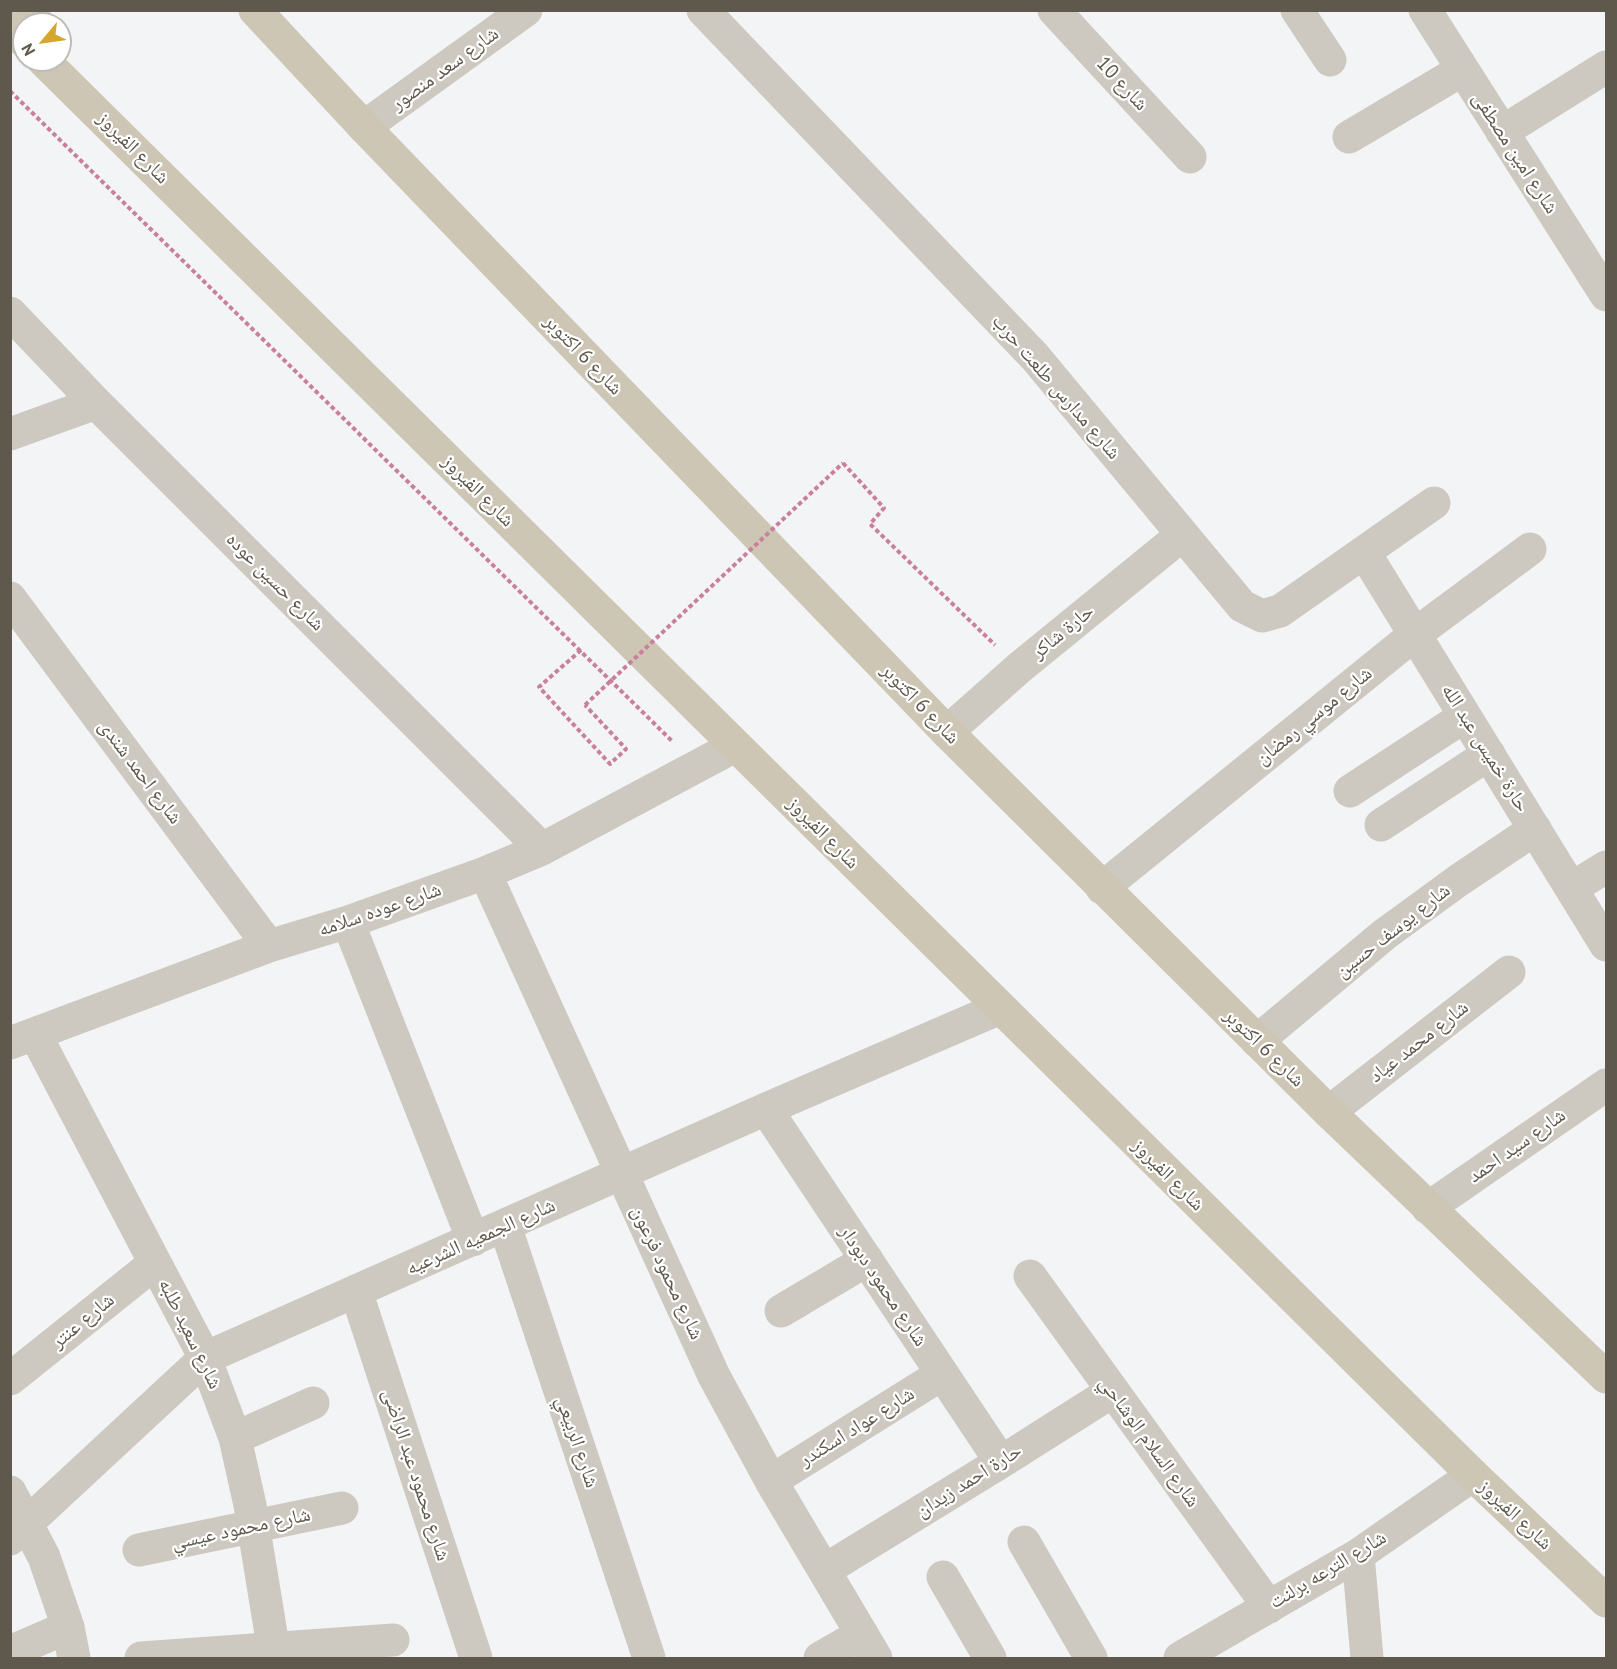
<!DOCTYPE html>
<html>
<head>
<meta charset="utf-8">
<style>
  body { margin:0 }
  #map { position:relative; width:1617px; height:1669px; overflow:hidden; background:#f3f4f5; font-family:"PT Sans",sans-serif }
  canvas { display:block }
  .frame { position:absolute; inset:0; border:12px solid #5f584c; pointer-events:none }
  .north { position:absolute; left:12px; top:12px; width:60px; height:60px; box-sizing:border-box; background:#fff; border:2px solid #bfbcb7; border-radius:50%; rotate:241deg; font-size:16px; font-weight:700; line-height:24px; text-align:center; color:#5f584c }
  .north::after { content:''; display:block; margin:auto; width:21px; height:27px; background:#d5a72c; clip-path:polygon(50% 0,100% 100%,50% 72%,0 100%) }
</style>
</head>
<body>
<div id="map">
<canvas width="1617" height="1669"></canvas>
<div class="frame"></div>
<div class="north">N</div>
</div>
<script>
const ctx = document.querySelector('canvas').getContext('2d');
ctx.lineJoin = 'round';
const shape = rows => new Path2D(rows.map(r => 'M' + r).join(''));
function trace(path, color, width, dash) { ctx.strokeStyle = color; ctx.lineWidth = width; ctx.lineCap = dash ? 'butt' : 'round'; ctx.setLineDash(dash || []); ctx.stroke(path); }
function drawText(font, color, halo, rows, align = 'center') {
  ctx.font = font + ' "PT Sans","Noto Naskh Arabic",sans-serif'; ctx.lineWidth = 4.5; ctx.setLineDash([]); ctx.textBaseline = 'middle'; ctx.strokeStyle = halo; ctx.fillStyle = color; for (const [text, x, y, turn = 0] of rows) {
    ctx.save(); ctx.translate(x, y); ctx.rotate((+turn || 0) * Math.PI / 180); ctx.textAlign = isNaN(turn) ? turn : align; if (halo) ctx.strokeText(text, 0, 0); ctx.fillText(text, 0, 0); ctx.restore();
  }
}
const path = shape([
  [10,91,672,741],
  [843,463,884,508,870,524,995,645],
  [581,650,539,687,610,764,626,749,585,705]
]);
const minor = shape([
  [703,10,1035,357,1242,606,1262,616,1280,611,1434,503],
  [1054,10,1190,157],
  [1297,10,1330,60],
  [1425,10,1606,295],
  [364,127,526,10],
  [1502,132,1606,67],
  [1349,137,1462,70],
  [10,313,96,403,542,849],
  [10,434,96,403],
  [1364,552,1606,945],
  [10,598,269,946],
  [947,732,1019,668,1182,535],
  [1350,791,1465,716],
  [1381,825,1489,754],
  [485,873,714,1376,771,1481,876,1658],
  [1102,888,1414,635,1530,549],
  [1572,888,1606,867],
  [348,922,473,1240],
  [35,1034,205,1358,235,1438,250,1505,275,1658],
  [1257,1041,1385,934,1459,880,1535,829],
  [10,1043,269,946,348,922,485,873,542,849,735,746],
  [766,1109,1001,1462],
  [1329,1112,1509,972],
  [1428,1208,1606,1085],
  [505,1226,649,1658],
  [1030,1276,1269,1607],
  [356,1291,476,1658],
  [781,1311,867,1260],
  [10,1379,155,1263],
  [235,1438,313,1403],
  [771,1481,942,1374],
  [10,1492,44,1557,68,1627,74,1658],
  [10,1539,205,1358,766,1109,1000,1008],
  [1024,1542,1091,1658],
  [139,1550,342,1508],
  [1358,1555,1367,1658],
  [825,1570,1001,1462,1113,1391],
  [943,1577,990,1658],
  [10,1652,68,1627],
  [141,1658,393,1640],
  [820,1658,862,1634],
  [1180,1658,1358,1555,1473,1475]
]);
const major = shape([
  [32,10,37,24],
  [255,10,364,127,947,732,1329,1112,1606,1377],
  [10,28,24,41],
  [43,60,1473,1475,1606,1601]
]);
const pathBridge = shape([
  [585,705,843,463]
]);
const streetNames = [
  ["شارع سعد منصور",445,69,-36],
  ["شارع 10",1122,84,47],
  ["شارع الفيروز",133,148,45],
  ["شارع امين مصطفى",1515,153,57],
  ["شارع 6 اكتوبر",583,355,46],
  ["شارع مدارس طلعت حرب",1056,387,49],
  ["شارع الفيروز",478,491,45],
  ["شارع حسين عوده",275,582,45],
  ["حارة شاكر",1063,632,-39],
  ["شارع 6 اكتوبر",920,704,46],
  ["شارع موسي رمضان",1314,716,-39],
  ["حارة خميس عبد الله",1485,748,58],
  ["شارع احمد شندى",140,772,53],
  ["شارع الفيروز",823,833,45],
  ["شارع عوده سلامه",380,910,-19],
  ["شارع يوسف حسين",1393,931,-38],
  ["شارع محمد عياد",1419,1042,-38],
  ["شارع 6 اكتوبر",1264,1048,44],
  ["شارع سيد احمد",1517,1146,-35],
  ["شارع الفيروز",1168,1175,45],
  ["شارع الجمعيه الشرعيه",481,1237,-24],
  ["شارع محمود فرعون",667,1273,65],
  ["شارع محمود دبودار",883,1286,56],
  ["شارع عنتر",83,1321,-39],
  ["شارع سعيد طلبه",190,1334,64],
  ["شارع عواد اسكندر",857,1427,-32],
  ["شارع الربيعي",577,1442,71],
  ["شارع السلام الوشاحي",1149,1442,54],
  ["شارع محمود عبد الراضى",416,1475,72],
  ["حارة احمد زيدان",969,1481,-32],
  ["شارع الفيروز",1515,1515,43],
  ["شارع محمود عيسي",241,1529,-12],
  ["شارع الترعه برلنت",1328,1570,-31]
];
trace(path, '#c88199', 4, [4.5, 3]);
trace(minor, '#cdc8c0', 33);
trace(major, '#cec6b5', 33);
trace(pathBridge, '#c88199', 4, [4.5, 3]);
drawText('20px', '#5f584c', '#fff', streetNames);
</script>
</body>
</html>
